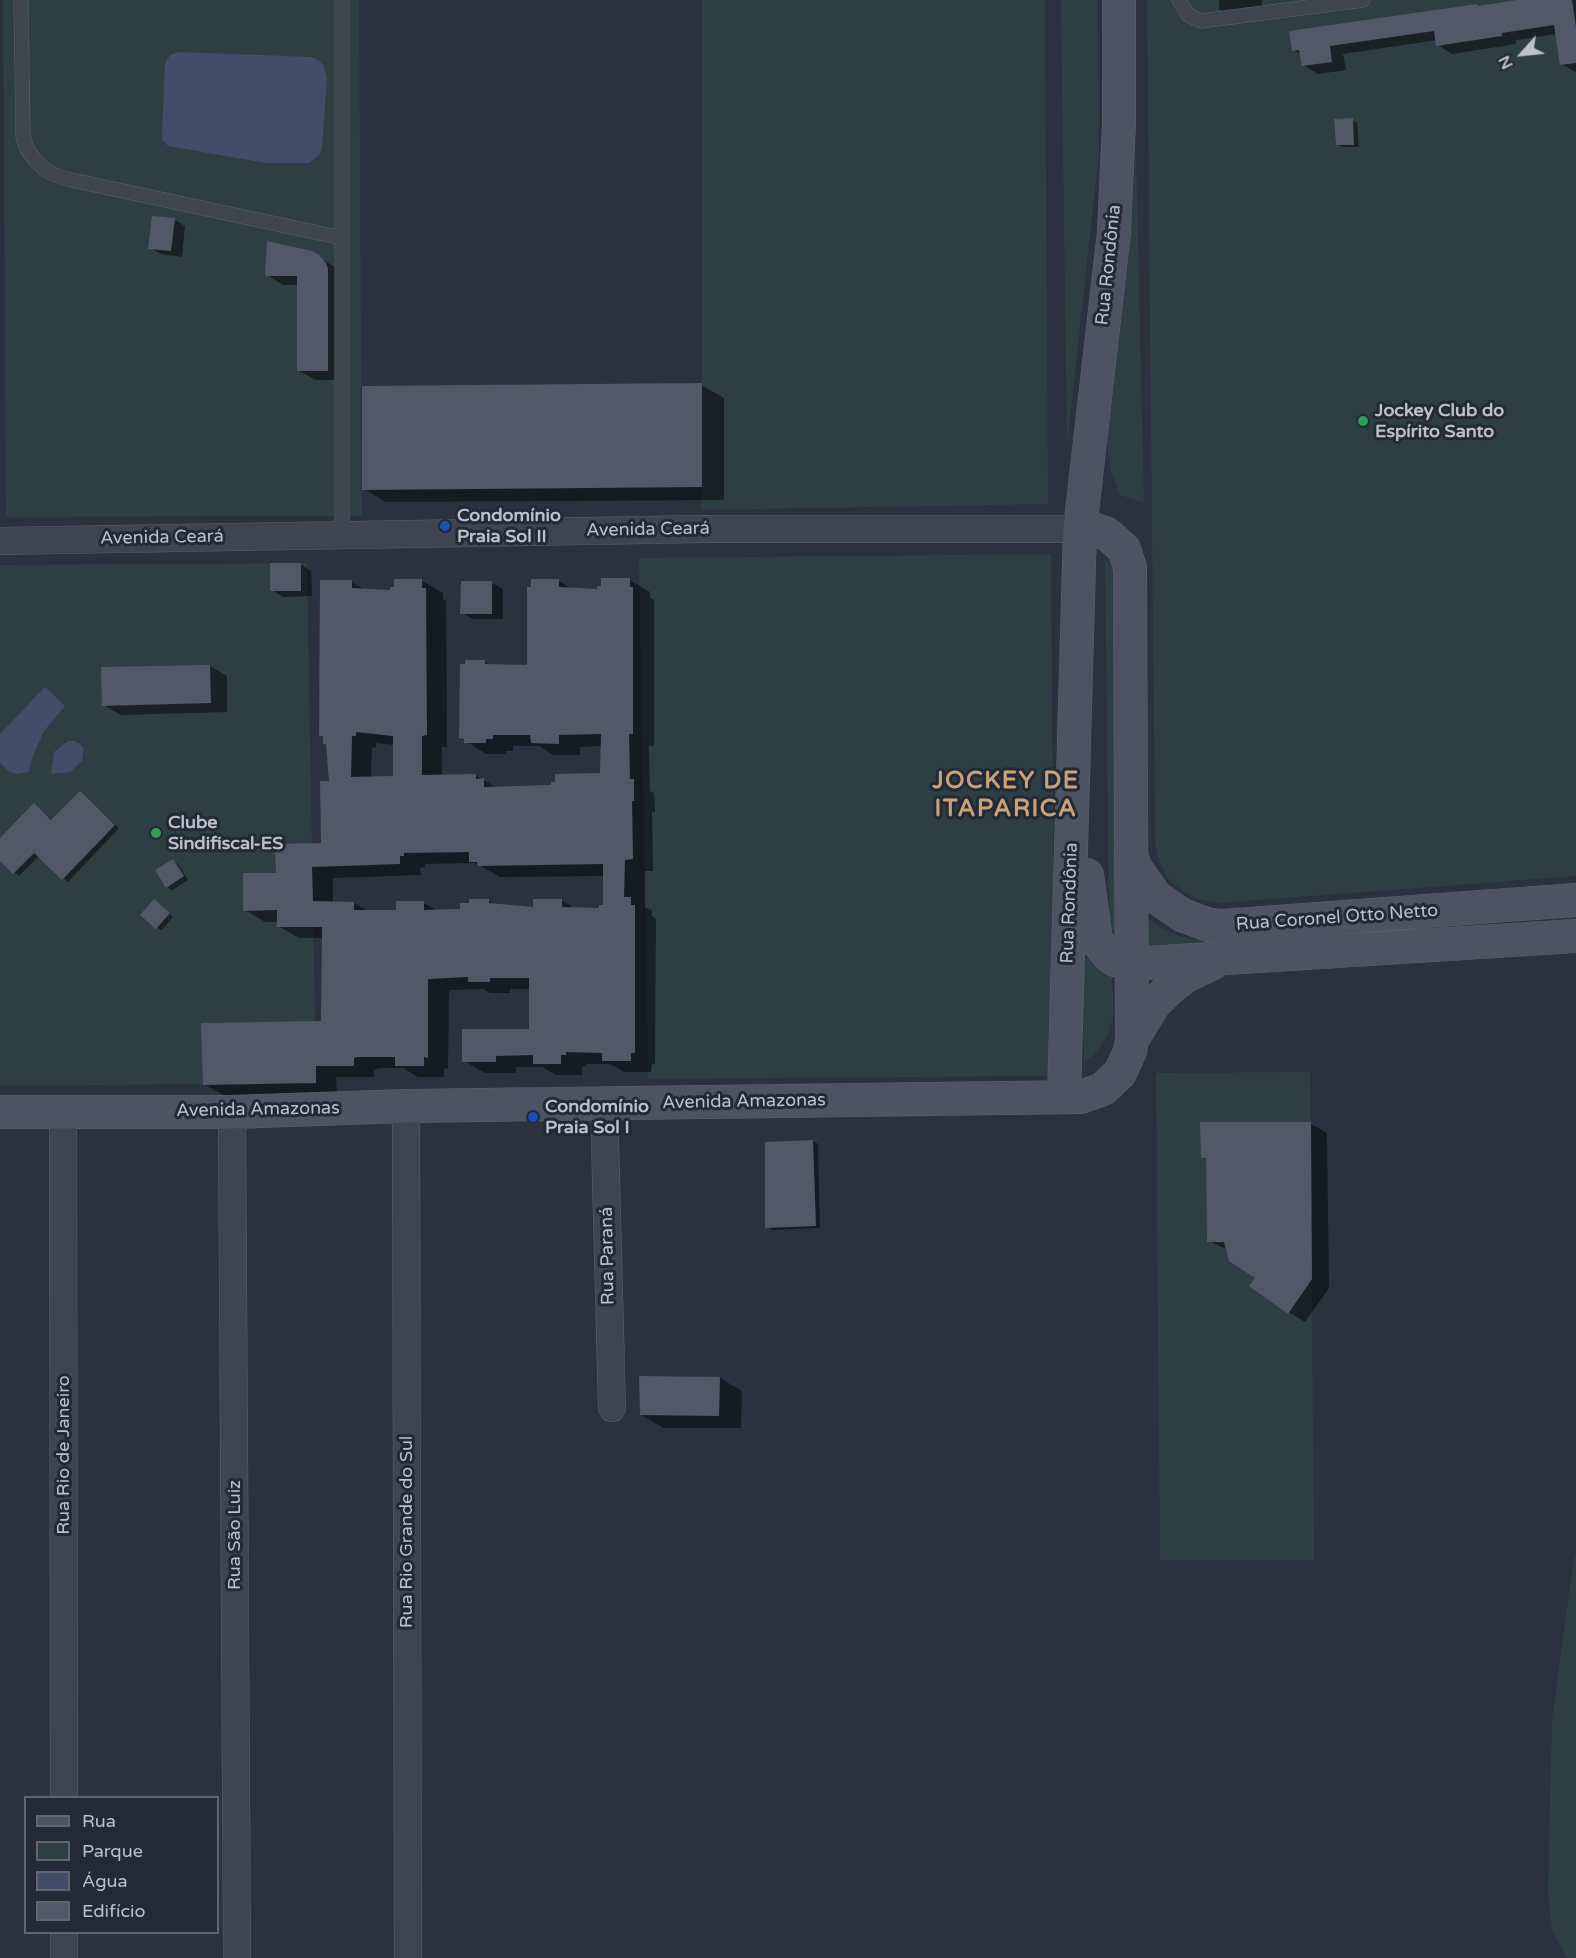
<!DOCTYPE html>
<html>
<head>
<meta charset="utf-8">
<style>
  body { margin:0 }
  #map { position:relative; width:1576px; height:1958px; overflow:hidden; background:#2a3240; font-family:"Varela Round",sans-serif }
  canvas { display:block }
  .legend { position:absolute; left:24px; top:1796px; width:195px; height:138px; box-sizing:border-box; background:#232936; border:2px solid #606571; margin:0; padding:8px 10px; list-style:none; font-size:18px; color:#bbc0ca }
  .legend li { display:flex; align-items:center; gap:12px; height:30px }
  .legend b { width:30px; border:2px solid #606571 }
  .north { position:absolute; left:1492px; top:24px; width:60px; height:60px; -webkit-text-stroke:4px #232936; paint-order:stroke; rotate:243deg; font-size:16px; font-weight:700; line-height:24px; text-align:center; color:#bbc0ca }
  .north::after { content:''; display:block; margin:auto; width:21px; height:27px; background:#bbc0ca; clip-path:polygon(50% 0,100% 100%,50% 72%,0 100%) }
</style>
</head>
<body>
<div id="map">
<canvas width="1576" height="1958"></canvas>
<ul class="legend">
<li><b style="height:8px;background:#4d5363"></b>Rua</li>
<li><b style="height:16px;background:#2d3f42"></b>Parque</li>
<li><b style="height:16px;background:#424e67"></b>Água</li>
<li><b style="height:16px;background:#515969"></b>Edifício</li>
</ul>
<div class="north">N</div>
</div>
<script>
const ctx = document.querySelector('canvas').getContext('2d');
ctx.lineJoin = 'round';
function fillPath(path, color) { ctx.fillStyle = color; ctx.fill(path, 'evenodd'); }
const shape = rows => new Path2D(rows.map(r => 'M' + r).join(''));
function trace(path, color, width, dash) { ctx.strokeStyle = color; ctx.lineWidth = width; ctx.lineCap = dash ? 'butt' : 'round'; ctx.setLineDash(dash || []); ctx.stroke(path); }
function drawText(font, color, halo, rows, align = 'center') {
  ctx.font = font + ' "Varela Round",sans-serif'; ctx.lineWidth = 6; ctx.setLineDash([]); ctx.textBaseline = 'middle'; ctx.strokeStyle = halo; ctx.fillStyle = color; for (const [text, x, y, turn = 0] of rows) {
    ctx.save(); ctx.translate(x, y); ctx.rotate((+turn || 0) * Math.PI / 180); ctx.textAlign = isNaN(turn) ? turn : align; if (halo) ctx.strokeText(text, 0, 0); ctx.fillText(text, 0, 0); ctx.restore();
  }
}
const green = shape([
  [3,0,359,0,362,516,6,517],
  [702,0,1045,0,1048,504,702,510],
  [1061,0,1098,0,1099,152,1067,448],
  [1147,0,1576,0,1576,876,1219,903,1200,900,1183,891,1168,878,1159,861,1155,842],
  [1136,155,1144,503,1120,495,1111,472,1108,453,1108,435,1131,231],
  [1051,554,1055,1076,648,1079,639,558],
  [1105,560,1114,570,1118,937,1109,926],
  [307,563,316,1083,0,1086,0,565],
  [1146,917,1161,928,1177,935,1190,939,1215,941,1215,948,1149,953],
  [1089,955,1112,975,1114,1012,1108,1035,1094,1055,1084,1062,1083,967],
  [1310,1072,1314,1560,1160,1560,1156,1073],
  [1576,1552,1576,1958,1567,1958,1552,1931,1548,1891,1552,1720,1572,1571]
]);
const water = shape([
  [179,52,311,57,318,60,323,65,327,78,322,147,320,154,309,163,266,163,168,146,162,139,162,133,165,64,170,55],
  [45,687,65,706,44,731,32,758,29,772,17,774,10,772,0,763,0,734],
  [68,741,74,741,80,744,84,749,82,761,70,772,51,774,54,752]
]);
const shadow = shape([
  [1219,0,1262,0,1262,14,1234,18,1219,9],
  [1525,0,1576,0,1576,72,1561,64,1556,34,1516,40,1516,44,1452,54,1438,45,1437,40,1343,54,1346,70,1318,74,1303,65,1302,55,1293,50],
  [1352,120,1357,123,1359,147,1342,147,1337,144],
  [175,220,185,226,182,257,161,254,150,248],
  [312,253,340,270,345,380,316,380,299,371,299,285,283,285,267,275],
  [701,385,724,398,724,500,386,502,364,489],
  [300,564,311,571,312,596,283,597,272,590],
  [629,580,650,592,650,598,654,600,654,746,649,746,650,791,654,793,655,812,652,812,653,871,645,871,645,907,652,910,652,916,656,919,655,1064,652,1064,651,1072,625,1072,610,1064,586,1064,586,1066,582,1066,582,1075,556,1075,542,1067,516,1067,516,1073,485,1073,464,1061,530,1031,531,989,510,989,510,993,490,993,483,989,449,990,448,1069,444,1068,444,1077,418,1077,403,1068,380,1068,374,1070,374,1077,336,1077,337,1095,225,1096,204,1084,323,1023,323,938,299,938,278,926,278,922,265,922,245,910,277,875,323,845,330,782,328,745,325,743,325,738,320,735,351,582,366,590,391,592,422,581,443,593,443,599,446,601,447,747,442,747,442,777,476,776,498,788,553,786,602,774,602,746,580,747,580,755,553,755,539,746,513,746,513,751,506,751,506,754,486,754,461,738,485,662,493,666,528,666,559,581,574,590,599,591],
  [376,743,395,745,394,777,371,778,372,748,376,747],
  [475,863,500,877,604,876,604,906,600,909,576,909,561,900,535,909,498,906,489,901,462,910,438,911,424,903,397,911,368,911,354,903,333,903,333,878,421,875,420,868,425,867,425,864],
  [492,583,503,589,503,619,473,619,462,613],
  [210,666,227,676,227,712,121,715,104,705],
  [80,792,119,828,68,882,39,856,19,876,0,859,0,840,34,805,53,821],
  [173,861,178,864,188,880,172,890,167,887],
  [160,904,173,917,162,930,157,928],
  [1311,1124,1327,1133,1329,1288,1305,1322,1288,1312,1257,1277,1228,1250,1209,1241,1208,1161,1202,1157],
  [813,1141,818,1144,820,1228,772,1230,767,1227],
  [720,1378,742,1391,741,1428,664,1428,641,1415]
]);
const building = shape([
  [1517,0,1572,0,1576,27,1576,63,1560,65,1554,25,1502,33,1502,36,1436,46,1434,31,1330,46,1332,62,1302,66,1299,50,1292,51,1289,31,1477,4,1478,6],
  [1353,118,1354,145,1336,145,1334,119],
  [152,216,175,218,171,251,148,249],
  [267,241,312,251,318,254,326,263,328,269,328,371,297,371,297,276,265,276],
  [702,383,702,487,362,490,362,386],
  [270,563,301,563,301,591,270,591],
  [601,578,630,578,630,587,633,587,633,734,629,734,630,779,634,779,634,801,632,801,633,859,625,860,624,897,631,897,631,905,635,905,635,1053,631,1053,631,1061,602,1061,602,1053,566,1052,566,1055,561,1055,561,1064,533,1064,533,1055,496,1056,496,1062,462,1062,462,1029,529,1029,529,978,490,978,490,982,468,982,468,977,428,979,428,1058,424,1057,424,1066,395,1066,395,1057,358,1057,354,1058,354,1066,316,1066,316,1083,203,1085,201,1023,321,1021,322,927,277,927,277,910,243,911,243,873,276,873,275,844,321,843,320,781,329,781,326,744,323,744,323,736,319,736,320,580,352,580,352,588,390,590,390,587,394,587,394,579,422,579,422,588,426,588,427,735,422,736,422,775,476,774,476,779,484,778,484,787,551,785,551,782,555,782,555,774,600,773,601,734,559,735,559,744,531,743,530,735,493,735,493,739,486,739,486,743,464,743,464,739,459,738,460,664,465,664,465,660,485,660,485,664,527,665,527,587,531,587,531,579,559,579,559,587,597,589,597,586,601,586],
  [356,732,393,736,393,776,351,777,352,736,356,736],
  [469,852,469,862,477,862,478,866,603,864,603,905,599,905,599,908,562,907,562,899,533,899,533,907,489,903,489,899,469,899,469,903,460,903,460,909,424,910,424,901,396,901,396,910,354,910,354,902,313,901,312,867,400,864,400,856,404,856,404,853],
  [461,581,492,581,492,614,460,614],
  [210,665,211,703,102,706,101,667],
  [80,791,115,825,62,880,34,853,13,874,0,861,0,838,34,803,51,820],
  [173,859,184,876,166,888,155,870],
  [154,899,170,913,156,929,140,915],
  [1200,1122,1311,1122,1312,1279,1288,1314,1249,1286,1255,1278,1229,1261,1224,1242,1207,1242,1206,1158,1201,1158],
  [813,1140,816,1226,765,1228,765,1142],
  [639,1376,720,1377,719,1416,640,1415]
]);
const lane = shape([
  [21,0,23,136,27,149,35,160,44,169,55,175,67,179,342,238],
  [342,0,342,535],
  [1179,0,1188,15,1201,21,1363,0]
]);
const street = shape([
  [0,541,703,529,1080,529],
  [604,1103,612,1408],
  [406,1106,408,1958],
  [63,1112,64,1798],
  [232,1112,237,1958],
  [64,1932,64,1958]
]);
const secondary = shape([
  [1131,855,1136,869,1156,897,1182,915,1209,925,1223,926,1576,900],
  [1087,875,1096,940,1108,955,1115,960,1131,964,1576,936],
  [1132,1040,1154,1004,1169,989,1186,976,1213,963],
  [1064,1097,1080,529,1114,232,1119,124,1119,0],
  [0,1112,232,1112,406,1106,1081,1097,1103,1089,1120,1073,1130,1051,1132,1040,1130,568,1124,549,1107,534,1093,529,1080,529]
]);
const markers = [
  [1363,421,6,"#2e9e5b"],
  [445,526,6,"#1a4fb4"],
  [156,833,6,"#2e9e5b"],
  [533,1117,6,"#1a4fb4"]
];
const streetNames = [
  ["Rua Rondônia",1109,265,-84],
  ["Avenida Ceará",648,530,-1],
  ["Avenida Ceará",162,538,-1],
  ["Rua Rondônia",1070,903,-88],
  ["Rua Coronel Otto Netto",1337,918,-4],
  ["Avenida Amazonas",744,1102,-1],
  ["Avenida Amazonas",258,1110,-1],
  ["Rua Paraná",608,1256,-91],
  ["Rua Rio de Janeiro",64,1455,-90],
  ["Rua Rio Grande do Sul",407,1532,-90],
  ["Rua São Luiz",235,1535,-90]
];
const poiNames = [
  ["Jockey Club do",1375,411],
  ["Espírito Santo",1375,432],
  ["Condomínio",457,516],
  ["Praia Sol II",457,537],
  ["Clube",168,823],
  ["Sindifiscal-ES",168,844],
  ["Condomínio",545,1107],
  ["Praia Sol I",545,1128]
];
const districtNames = [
  ["JOCKEY DE",1006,782],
  ["ITAPARICA",1006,810]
];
fillPath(green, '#2d3f42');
fillPath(water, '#424e67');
fillPath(shadow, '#0007');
fillPath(building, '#515969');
trace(lane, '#5c626e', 15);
trace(street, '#5c626e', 28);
trace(secondary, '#5c626e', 34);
trace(lane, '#3e4450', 14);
trace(street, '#3e4450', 27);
trace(secondary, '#4d5363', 33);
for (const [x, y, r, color] of markers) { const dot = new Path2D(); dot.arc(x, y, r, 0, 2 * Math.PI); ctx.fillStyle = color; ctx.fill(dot); trace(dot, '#232936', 2); }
drawText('18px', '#bbc0ca', '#232936', streetNames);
drawText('bold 18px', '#bbc0ca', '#232936', poiNames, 'left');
ctx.letterSpacing = '1.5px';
drawText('bold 24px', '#cba276', '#232936', districtNames);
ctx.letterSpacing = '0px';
</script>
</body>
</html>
